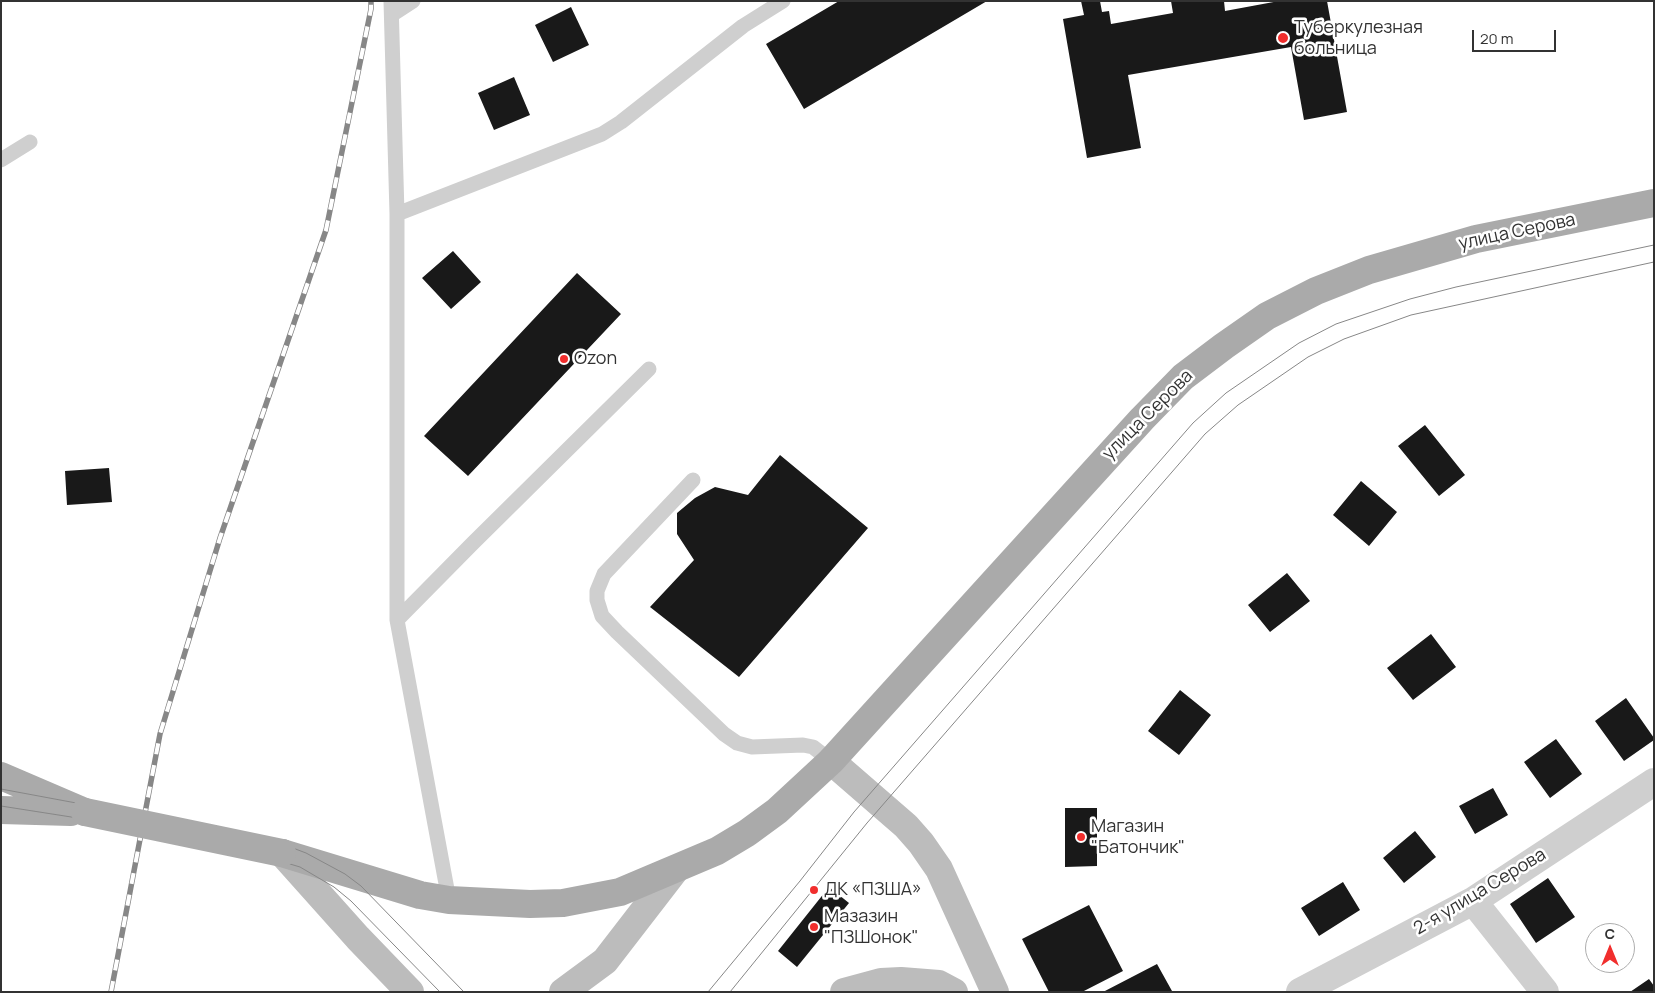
<!DOCTYPE html>
<html>
<head>
<meta charset="utf-8">
<style>
  body { margin:0 }
  #map { position:relative; width:1655px; height:993px; overflow:hidden; background:#fff; font-family:Manrope,sans-serif }
  canvas { display:block }
  .frame { position:absolute; inset:0; border:2px solid #323232; pointer-events:none }
  .north { position:absolute; left:1585px; top:923px; width:50px; height:50px; box-sizing:border-box; background:#fff; border:1px solid #adadad; border-radius:50%; rotate:0deg; font-size:14px; font-weight:700; line-height:20px; text-align:center; color:#323232 }
  .north::after { content:''; display:block; margin:auto; width:18px; height:22px; background:#f12e2d; clip-path:polygon(50% 0,100% 100%,50% 72%,0 100%) }
  .scale { position:absolute; left:1472px; top:30px; width:84px; height:22px; box-sizing:border-box; border:2px solid #323232; border-top:0; padding-left:6px; font-size:15px; line-height:18px; white-space:nowrap; color:#323232; -webkit-text-stroke:4px #fff; paint-order:stroke }
</style>
</head>
<body>
<div id="map">
<canvas width="1655" height="993"></canvas>
<div class="frame"></div>
<div class="north">С</div>
<div class="scale">20 m</div>
</div>
<script>
const ctx = document.querySelector('canvas').getContext('2d');
ctx.lineJoin = 'round';
function fillPath(path, color) { ctx.fillStyle = color; ctx.fill(path, 'evenodd'); }
const shape = rows => new Path2D(rows.map(r => 'M' + r).join(''));
function trace(path, color, width, dash) { ctx.strokeStyle = color; ctx.lineWidth = width; ctx.lineCap = dash ? 'butt' : 'round'; ctx.setLineDash(dash || []); ctx.stroke(path); }
function drawText(font, color, halo, rows, align = 'center') {
  ctx.font = font + ' Manrope,sans-serif'; ctx.lineWidth = 5; ctx.setLineDash([]); ctx.textBaseline = 'middle'; ctx.strokeStyle = halo; ctx.fillStyle = color; for (const [text, x, y, turn = 0] of rows) {
    ctx.save(); ctx.translate(x, y); ctx.rotate((+turn || 0) * Math.PI / 180); ctx.textAlign = isNaN(turn) ? turn : align; if (halo) ctx.strokeText(text, 0, 0); ctx.fillText(text, 0, 0); ctx.restore();
  }
}
const building = shape([
  [839,1,987,1,804,109,766,44],
  [1081,1,1100,1,1102,12,1109,11,1111,24,1173,13,1171,1,1224,1,1225,11,1279,1,1327,1,1347,112,1304,120,1291,47,1128,75,1141,148,1087,158,1063,19,1084,15],
  [571,7,589,45,553,62,535,25],
  [514,77,530,115,494,130,478,93],
  [453,251,481,282,451,309,422,278],
  [577,273,621,314,468,476,424,436],
  [1425,425,1465,475,1439,496,1398,446],
  [780,455,868,528,739,677,650,607,694,560,677,534,677,513,695,498,715,487,748,495],
  [109,468,112,502,67,505,65,471],
  [1361,481,1397,512,1369,546,1333,515],
  [1287,573,1310,601,1270,632,1248,605],
  [1431,634,1456,667,1413,700,1387,668],
  [1180,690,1211,715,1179,755,1148,731],
  [1626,698,1654,738,1654,740,1624,761,1595,721],
  [1556,739,1582,774,1550,798,1524,762],
  [1493,788,1508,815,1475,834,1459,806],
  [1065,808,1097,808,1097,866,1065,867],
  [1415,831,1436,857,1404,883,1383,858],
  [1548,878,1575,917,1536,943,1510,904],
  [1343,882,1360,910,1319,936,1301,908],
  [829,887,849,903,797,967,778,951],
  [1089,905,1123,971,1082,992,1049,992,1022,939],
  [1157,964,1172,991,1170,992,1103,992],
  [1649,979,1654,986,1654,992,1630,992]
]);
const lane = shape([
  [391,1,397,214,397,620],
  [393,14,413,1],
  [1,160,30,142],
  [397,214,602,134,621,122,743,26,783,1],
  [693,480,604,574,597,591,597,600,602,616,617,632,724,734,737,743,752,747,803,745,813,747,831,761],
  [449,900,397,620,473,543,649,369]
]);
const street = shape([
  [1473,901,1545,992],
  [1300,992,1473,901,1654,782]
]);
const secondary = shape([
  [831,761,906,826,921,843,939,869,995,992],
  [282,853,358,938,410,992],
  [563,992,605,961,676,869],
  [844,992,881,982,901,981,939,984,954,992]
]);
const primary = shape([
  [1,776,85,812],
  [1,810,71,812],
  [282,853,420,895,449,900,530,904,563,903,620,892,717,851,747,833,777,811,831,761,1142,419,1183,377,1224,346,1267,316,1316,291,1369,270,1476,239,1654,203]
]);
const tram = shape([
  [1,789,87,805,285,845,306,853,345,874,361,886,464,992],
  [1,806,84,819,280,861,300,867,334,887,351,901,440,992],
  [708,992,800,881,854,812,1193,423,1226,393,1299,343,1336,324,1410,299,1456,287,1654,245],
  [730,992,867,823,1205,434,1238,405,1308,357,1344,339,1411,315,1654,262]
]);
const rail = shape([
  [111,992,160,734,220,538,326,230,371,9,371,1]
]);
const primaryBridge = shape([
  [85,812,282,853]
]);
const markers = [
  [1283,38,6,"#f12e2d"],
  [564,359,5,"#f12e2d"],
  [1081,837,5,"#f12e2d"],
  [814,890,5,"#f12e2d"],
  [814,927,5,"#f12e2d"]
];
const poiNames = [
  ["Туберкулезная",1294,28],
  ["больница",1294,49],
  ["Ozon",574,359],
  ["Магазин",1091,827],
  ["\"Батончик\"",1091,848],
  ["ДК «ПЗША»",824,890],
  ["Мазазин",824,917],
  ["\"ПЗШонок\"",824,938]
];
const streetNames = [
  ["улица Серова",1517,232,-12],
  ["улица Серова",1148,415,-45],
  ["2-я улица Серова",1480,892,-31]
];
fillPath(building, '#191919');
trace(lane, '#cfcfcf', 15);
trace(street, '#cfcfcf', 28);
trace(secondary, '#bcbcbc', 28);
trace(primary, '#aaa', 28);
trace(tram, '#878787', 1);
trace(rail, '#878787', 5.5);
trace(rail, '#fff', 4, [11]);
trace(primaryBridge, '#aaa', 28);
for (const [x, y, r, color] of markers) { const dot = new Path2D(); dot.arc(x, y, r, 0, 2 * Math.PI); ctx.fillStyle = color; ctx.fill(dot); trace(dot, '#fff', 2); }
drawText('18px', '#323232', '#fff', poiNames, 'left');
drawText('18px', '#323232', '#fff', streetNames);
</script>
</body>
</html>
